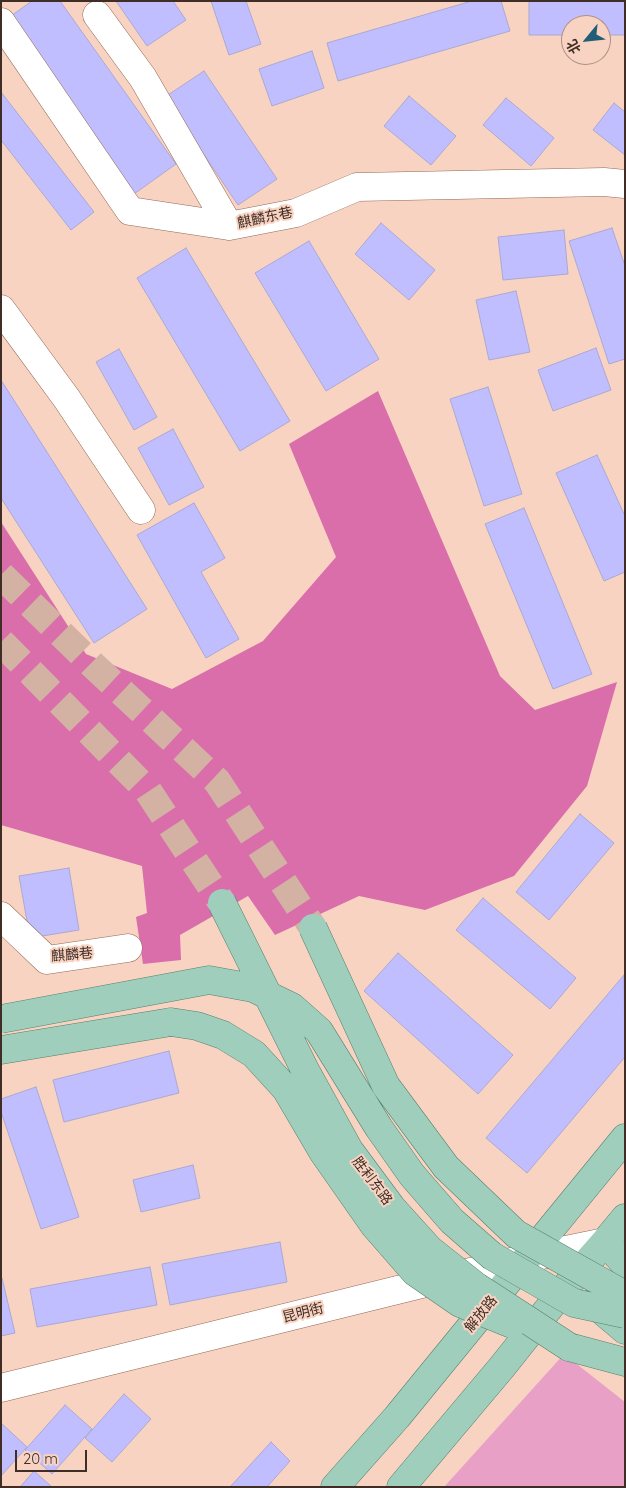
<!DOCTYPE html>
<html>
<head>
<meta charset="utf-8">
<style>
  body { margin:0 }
  #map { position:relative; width:626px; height:1488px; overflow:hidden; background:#f8d3c2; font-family:Quicksand,"Noto Sans SC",sans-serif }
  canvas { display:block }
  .frame { position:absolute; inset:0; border:2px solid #402e26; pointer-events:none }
  .north { position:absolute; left:561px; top:15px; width:50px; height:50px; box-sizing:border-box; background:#f8d3c2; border:1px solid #ae9184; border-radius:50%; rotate:242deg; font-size:14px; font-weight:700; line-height:20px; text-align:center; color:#402e26 }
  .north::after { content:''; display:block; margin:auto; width:18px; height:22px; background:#225f76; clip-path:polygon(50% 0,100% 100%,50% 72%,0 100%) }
  .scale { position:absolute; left:15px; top:1450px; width:72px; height:22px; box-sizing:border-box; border:2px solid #402e26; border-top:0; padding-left:6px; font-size:15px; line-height:18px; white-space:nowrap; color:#402e26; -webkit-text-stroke:4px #f8d3c2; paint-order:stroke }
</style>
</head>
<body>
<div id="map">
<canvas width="626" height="1488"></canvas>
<div class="frame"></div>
<div class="north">北</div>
<div class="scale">20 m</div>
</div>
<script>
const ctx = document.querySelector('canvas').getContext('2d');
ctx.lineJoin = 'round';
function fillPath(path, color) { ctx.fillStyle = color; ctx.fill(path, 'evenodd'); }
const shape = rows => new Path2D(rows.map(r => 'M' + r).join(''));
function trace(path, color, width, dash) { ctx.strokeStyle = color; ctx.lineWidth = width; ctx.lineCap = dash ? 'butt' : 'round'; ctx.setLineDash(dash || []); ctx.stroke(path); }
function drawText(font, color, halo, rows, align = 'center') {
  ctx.font = font + ' Quicksand,"Noto Sans SC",sans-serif'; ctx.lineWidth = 4; ctx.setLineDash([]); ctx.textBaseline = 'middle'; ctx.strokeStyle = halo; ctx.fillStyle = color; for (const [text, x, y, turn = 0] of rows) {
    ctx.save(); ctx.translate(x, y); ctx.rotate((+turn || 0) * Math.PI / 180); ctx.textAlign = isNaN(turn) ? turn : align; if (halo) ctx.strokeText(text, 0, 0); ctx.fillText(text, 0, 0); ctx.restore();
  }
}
const green = shape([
  [564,1354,625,1402,625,1487,444,1487]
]);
const forest = shape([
  [378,391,500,676,535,710,617,682,587,786,514,876,425,910,359,896,275,935,248,896,180,935,181,960,143,964,136,917,147,913,142,866,1,825,1,522,86,654,172,689,263,641,336,557,289,444]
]);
const building = shape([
  [32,1,60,1,176,164,134,194,8,18,32,1],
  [116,1,173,1,186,20,147,46,116,1],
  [211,1,246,1,261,44,229,55,211,1],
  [472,1,501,1,510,31,338,81,327,43,472,1],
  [529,1,625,1,625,35,601,35,601,25,571,25,571,35,529,35,529,1],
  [312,51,324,88,272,106,259,69,312,51],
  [204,71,277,179,238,205,165,97,204,71],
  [1,92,94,212,71,230,1,140,1,92],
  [409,96,456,136,431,165,384,126,409,96],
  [506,98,554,138,531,166,483,125,506,98],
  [614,103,625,112,625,155,593,130,614,103],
  [381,223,435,270,409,300,355,254,381,223],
  [612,228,625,266,625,359,609,364,569,241,612,228],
  [564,230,568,274,503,280,498,237,564,230],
  [309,241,379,359,326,391,255,273,309,241],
  [186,248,290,421,240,451,137,278,186,248],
  [516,291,530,352,489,360,476,300,516,291],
  [596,348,611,390,553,411,538,370,596,348],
  [119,349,157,417,134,430,96,362,119,349],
  [1,380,147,609,94,643,1,498,1,380],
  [488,387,522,494,484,506,450,399,488,387],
  [173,429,204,487,169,505,138,448,173,429],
  [597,455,625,516,625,572,604,581,556,473,597,455],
  [194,503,225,558,201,572,239,639,206,658,137,535,194,503],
  [524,508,592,674,553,689,485,524,524,508],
  [580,814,614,843,549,920,516,892,580,814],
  [69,868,79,930,30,938,19,876,69,868],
  [483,898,576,978,550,1009,456,930,483,898],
  [398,953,513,1055,478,1094,364,991,398,953],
  [624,975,625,1057,527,1173,486,1138,624,975],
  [169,1051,179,1093,64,1122,53,1080,169,1051],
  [36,1087,79,1217,41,1229,1,1112,1,1099,36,1087],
  [193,1165,200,1198,141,1212,133,1180,193,1165],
  [280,1242,287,1282,170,1305,162,1264,280,1242],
  [150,1267,157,1305,37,1327,30,1289,150,1267],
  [1,1278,2,1278,15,1333,1,1336,1,1278],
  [124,1394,151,1419,112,1462,85,1438,124,1394],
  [65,1405,92,1429,52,1474,25,1450,65,1405],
  [1,1423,27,1447,1,1476,1,1423],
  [271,1442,290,1461,267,1487,230,1487,271,1442],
  [34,1471,52,1487,20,1487,34,1471]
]);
const majorTunnel = shape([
  [1,575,95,667,217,781,313,928],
  [1,642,148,791,222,903]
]);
const minor = shape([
  [97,15,143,78,229,226],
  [1,22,130,211,229,226,296,213,357,187,604,182,625,184],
  [1,309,67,399,141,510],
  [1,916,47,960,128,948],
  [1,1388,527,1258,605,1242]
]);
const major = shape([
  [1,1050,171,1022],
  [605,1242,625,1264],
  [593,1303,625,1330],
  [569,1347,625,1362],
  [335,1487,397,1417,625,1138],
  [401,1487,502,1367,569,1283,605,1242,625,1218]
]);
const majorBridge = shape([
  [222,903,305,1070,349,1150,392,1208,429,1249,477,1287,569,1347],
  [313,928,386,1086,446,1167,516,1234,625,1295],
  [1,1019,209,980,253,988,292,1007,319,1031,379,1128,412,1175,452,1221,492,1256,574,1303,625,1314],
  [171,1022,197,1026,223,1035,254,1054,286,1089,323,1152,374,1225,415,1272,460,1303,512,1324]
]);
const streetNames = [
  ["麒麟东巷",265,218,-12],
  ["麒麟巷",72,955,-5],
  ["胜利东路",372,1181,53],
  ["昆明街",303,1313,-14],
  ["解放路",481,1314,-51]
];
fillPath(green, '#e9a0c7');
fillPath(forest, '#d96eab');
fillPath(building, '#c1beff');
trace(building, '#aaa8d2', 1);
trace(majorTunnel, '#d3b2a3', 28, [28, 14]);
trace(minor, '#926a56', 29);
trace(major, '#54816a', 29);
trace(minor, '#fff', 28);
trace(major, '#9fcebc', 28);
trace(majorBridge, '#54816a', 29, []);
trace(majorBridge, '#9fcebc', 28);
drawText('14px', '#402e26', '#f8d3c2', streetNames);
</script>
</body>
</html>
